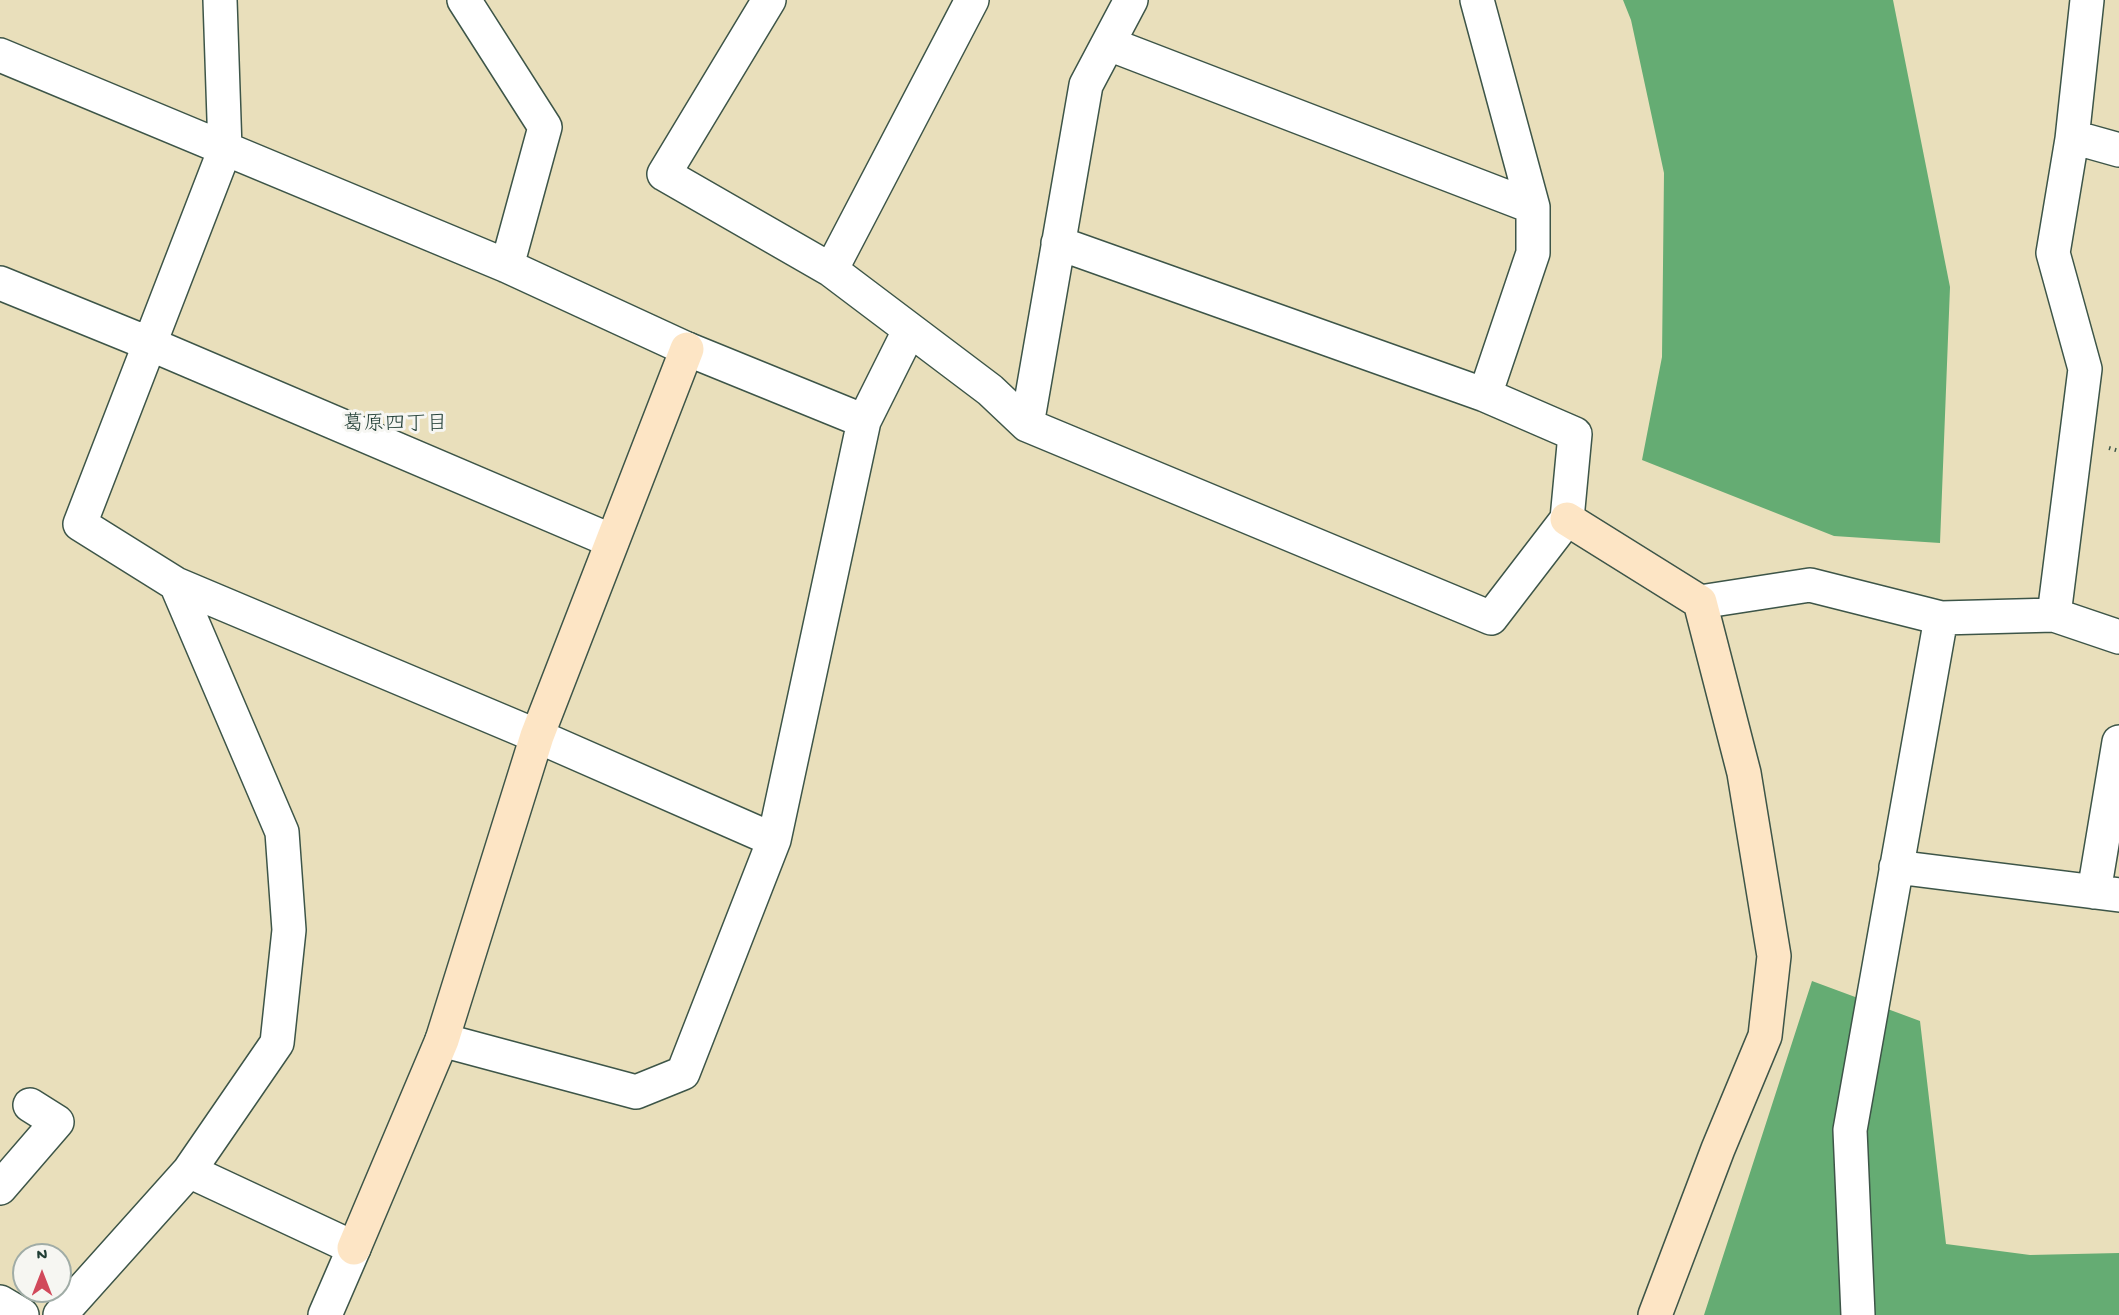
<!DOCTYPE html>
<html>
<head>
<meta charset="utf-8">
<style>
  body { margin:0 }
  #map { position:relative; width:2119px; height:1315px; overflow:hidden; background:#e9dfbb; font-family:"Gochi Hand",sans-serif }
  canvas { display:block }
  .north { position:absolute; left:12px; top:1243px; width:60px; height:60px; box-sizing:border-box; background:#f6f6f2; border:2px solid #a0aca6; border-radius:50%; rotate:0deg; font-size:16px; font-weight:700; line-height:24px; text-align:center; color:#1f3d34 }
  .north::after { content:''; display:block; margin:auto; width:21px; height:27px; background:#d1495b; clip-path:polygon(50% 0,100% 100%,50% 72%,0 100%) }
</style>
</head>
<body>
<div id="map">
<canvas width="2119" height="1315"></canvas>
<div class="north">N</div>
</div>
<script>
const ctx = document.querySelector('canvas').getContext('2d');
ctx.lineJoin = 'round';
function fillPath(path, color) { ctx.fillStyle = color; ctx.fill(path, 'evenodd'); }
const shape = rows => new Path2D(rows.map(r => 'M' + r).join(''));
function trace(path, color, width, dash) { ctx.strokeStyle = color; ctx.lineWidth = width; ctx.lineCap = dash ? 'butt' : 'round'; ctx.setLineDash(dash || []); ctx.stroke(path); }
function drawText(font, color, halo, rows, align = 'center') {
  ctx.font = font + ' "Gochi Hand","Klee One",sans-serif'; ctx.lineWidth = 6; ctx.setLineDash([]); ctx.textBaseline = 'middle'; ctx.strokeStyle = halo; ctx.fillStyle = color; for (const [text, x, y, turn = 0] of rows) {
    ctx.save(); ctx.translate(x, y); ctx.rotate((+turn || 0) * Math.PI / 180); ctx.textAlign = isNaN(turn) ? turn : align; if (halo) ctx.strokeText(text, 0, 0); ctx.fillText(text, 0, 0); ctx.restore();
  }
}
const forest = shape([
  [1623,0,1893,0,1950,287,1940,543,1834,536,1642,460,1662,357,1664,173,1631,20],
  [1812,981,1920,1021,1946,1244,2030,1255,2119,1253,2119,1315,1704,1315]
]);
const path = shape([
  [2109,448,2119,451]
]);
const street = shape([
  [220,0,225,149,80,524,176,584,537,736,774,840],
  [464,0,545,127,507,266],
  [769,0,664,174,831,270,990,390,1027,425,1491,618,1567,519,1575,434,1485,395,1533,253,1533,207,1477,0],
  [1109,44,1533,207],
  [0,55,507,266,687,349,864,421],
  [2072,139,2087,141,2119,150],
  [1058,243,1485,395],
  [831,270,972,0],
  [0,283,150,344,612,541],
  [1027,425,1086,85,1131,0],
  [1700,602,1810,585,1941,618,2054,615,2119,637],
  [2054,615,2085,369,2053,253,2072,139,2087,0],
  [1896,867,2119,895],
  [2094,892,2119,742],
  [442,1040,636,1092,683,1073,774,840,864,421,909,331],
  [189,1171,354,1248,325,1315],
  [0,1188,57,1122,30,1105],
  [0,1302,22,1315],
  [60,1315,189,1171,277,1043,289,930,282,832,176,584],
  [1858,1315,1850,1130,1941,618]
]);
const secondary = shape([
  [1567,519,1700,602,1744,773,1774,956,1765,1036,1718,1149,1655,1315],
  [354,1248,442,1040,537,736,687,349]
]);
const neighbourhoodNames = [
  ["葛原四丁目",395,426]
];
fillPath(forest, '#65ac73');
trace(street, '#3d5548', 36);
trace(secondary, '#3d5548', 36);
trace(path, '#3d5548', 4, [1.5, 4.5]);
trace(street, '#fff', 33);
trace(secondary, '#fde5c5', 33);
drawText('21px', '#1f3d34', '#f6f6f2', neighbourhoodNames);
</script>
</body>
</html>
